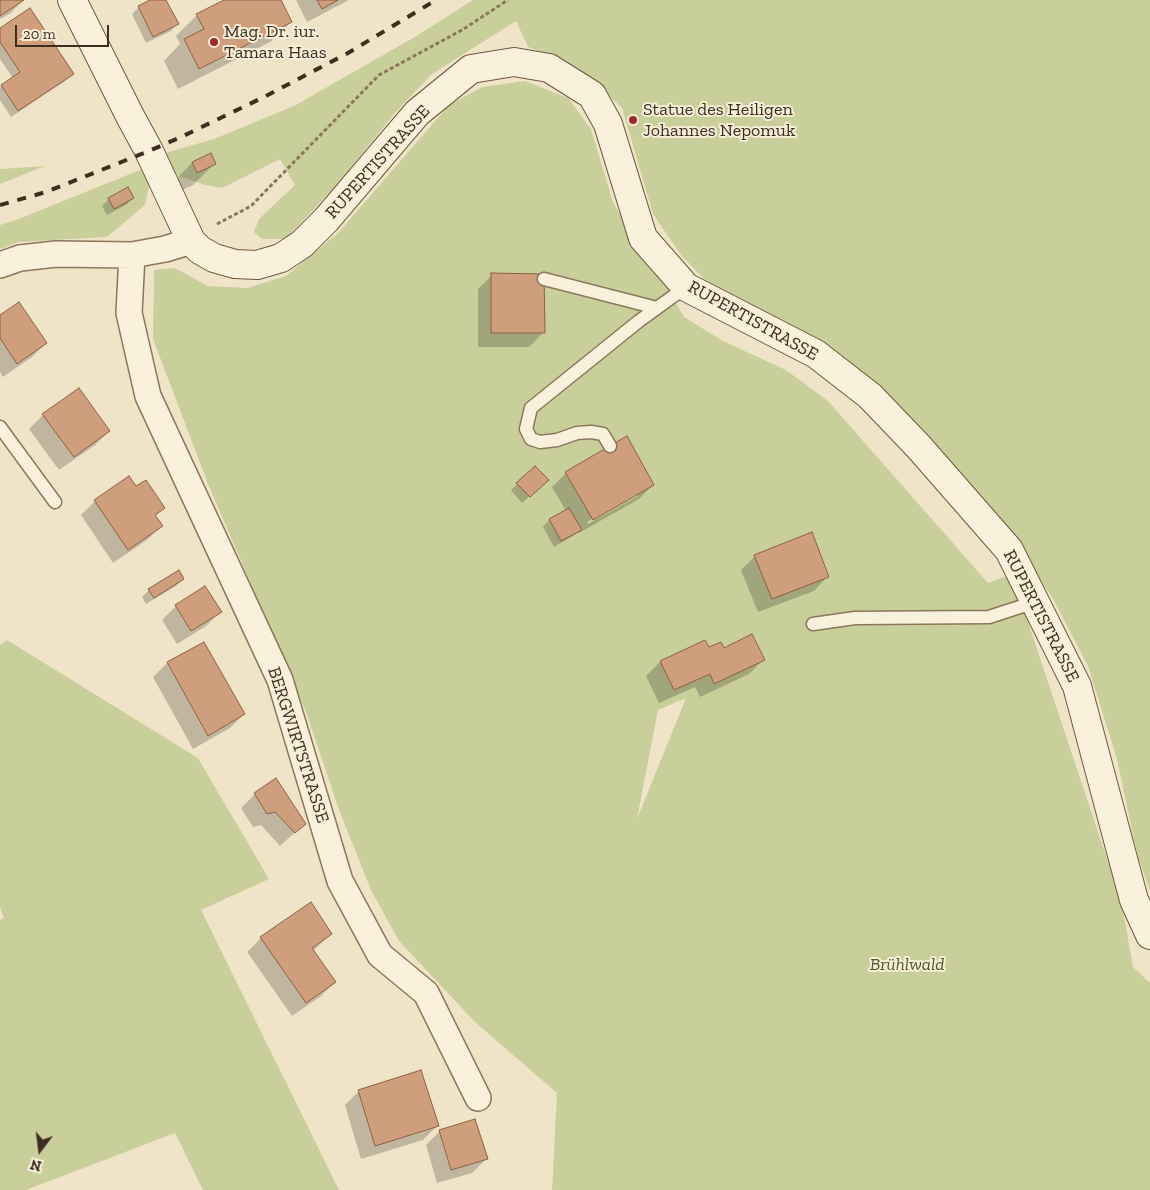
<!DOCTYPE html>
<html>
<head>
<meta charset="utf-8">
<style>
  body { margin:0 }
  #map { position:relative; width:1150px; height:1190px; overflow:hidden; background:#f0e4c8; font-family:"Zilla Slab",serif }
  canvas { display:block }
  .north { position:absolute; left:15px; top:1125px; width:50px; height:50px; -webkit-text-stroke:4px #f7eed8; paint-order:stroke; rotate:195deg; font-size:14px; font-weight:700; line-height:20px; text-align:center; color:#3d2e20 }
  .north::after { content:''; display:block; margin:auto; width:18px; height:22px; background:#3d2e20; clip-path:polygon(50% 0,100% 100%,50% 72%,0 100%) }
  .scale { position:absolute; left:15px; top:25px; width:94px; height:22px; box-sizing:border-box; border:2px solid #3d2e20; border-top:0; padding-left:6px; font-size:15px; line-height:18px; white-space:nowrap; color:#3d2e20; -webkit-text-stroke:4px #f7eed8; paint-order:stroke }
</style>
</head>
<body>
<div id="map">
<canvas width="1150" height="1190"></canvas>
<div class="north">N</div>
<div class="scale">20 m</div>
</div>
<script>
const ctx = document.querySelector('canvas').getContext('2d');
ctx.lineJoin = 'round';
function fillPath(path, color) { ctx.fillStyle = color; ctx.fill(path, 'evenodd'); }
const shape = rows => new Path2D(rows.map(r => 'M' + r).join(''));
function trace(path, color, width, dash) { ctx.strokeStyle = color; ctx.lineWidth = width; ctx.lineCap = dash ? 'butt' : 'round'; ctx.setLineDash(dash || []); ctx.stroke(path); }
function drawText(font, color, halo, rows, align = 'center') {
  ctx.font = font + ' "Zilla Slab",serif'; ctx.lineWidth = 4; ctx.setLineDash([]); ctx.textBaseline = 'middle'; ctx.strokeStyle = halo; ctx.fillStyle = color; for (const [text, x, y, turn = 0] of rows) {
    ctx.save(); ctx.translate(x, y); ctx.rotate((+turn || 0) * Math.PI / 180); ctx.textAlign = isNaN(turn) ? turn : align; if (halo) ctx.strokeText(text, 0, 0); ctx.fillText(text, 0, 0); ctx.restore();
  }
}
const green = shape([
  [473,0,1150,0,1150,891,1137,854,1117,759,1088,666,1053,599,1003,524,947,458,863,377,708,283,681,255,653,214,622,108,595,82,557,58,528,47,516,21,432,74,394,114,338,183,286,239,262,239,254,232,259,219,295,185,280,159,222,188,205,185,179,176,172,171,165,153,214,139,294,106,413,38],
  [525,81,568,98,591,129,613,202,638,249,658,272,684,317,723,341,786,370,828,401,988,583,1012,574,1122,904,1133,967,1150,983,1150,1190,552,1190,557,1093,476,1023,399,941,371,890,339,810,306,712,208,484,153,339,154,270,175,268,208,286,247,288,286,276,338,233,449,105,482,87],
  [686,698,637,819,658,710],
  [45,166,0,184,0,169],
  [145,168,150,182,145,205,107,237,19,242,0,249,0,225,16,220],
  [7,640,198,758,269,879,201,910,339,1190,203,1190,175,1133,26,1190,0,1190,0,920,4,918,0,907,0,645]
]);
const shadow = shape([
  [0,0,23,0,11,13,0,19],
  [153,0,165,0,177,24,171,31,146,43,132,14,139,7],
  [227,0,280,0,291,22,270,42,178,89,164,61,180,44,176,36,197,15],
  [296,0,349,0,307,22],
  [0,29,72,74,65,81,11,117,0,100,0,87,13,78,0,59],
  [210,155,214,164,193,185,176,193,171,184,192,163],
  [127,189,133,198,126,205,107,215,102,206,109,199],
  [492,275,543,333,529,347,478,347,478,289],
  [0,316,46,343,32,357,3,377,0,372],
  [43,415,109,431,95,445,59,470,29,429],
  [566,473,653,485,639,499,579,533,578,532,573,536,554,547,543,527,549,520,566,511,552,487],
  [638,493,638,496,588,524,587,522],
  [517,484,540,487,522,503,511,490],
  [136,488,163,508,155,517,161,526,147,540,113,563,81,515,95,501],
  [755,556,828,576,814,591,758,612,741,570],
  [178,572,183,579,176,586,146,604,142,597,149,590],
  [176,606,220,612,206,626,177,644,162,620],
  [704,641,708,649,723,649,763,660,749,674,700,697,695,687,659,703,646,676,660,662],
  [204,643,244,714,230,728,193,749,153,677,167,663],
  [255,794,304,824,280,846,261,825,253,827,241,808],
  [331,934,313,951,335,982,321,996,292,1016,247,952,261,938],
  [359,1091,437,1126,423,1140,361,1159,345,1105],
  [440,1131,486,1159,472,1173,437,1183,426,1145]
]);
const building = shape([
  [0,0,24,0,0,16,0,0],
  [150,0,166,0,179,24,153,37,138,6,150,0],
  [224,0,281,0,292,22,199,69,184,39,204,29,196,14,224,0],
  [317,0,338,0,322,9,317,0],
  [30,8,74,74,18,111,1,85,20,72,0,42,0,28,30,8],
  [211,153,216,164,197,173,192,162,211,153],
  [128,187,134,198,114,209,108,198,128,187],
  [491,273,544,274,545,333,491,333,491,273],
  [19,302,47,343,17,364,0,338,0,315,19,302],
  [79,388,110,431,74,457,42,414,79,388],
  [627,436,654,485,593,520,565,472,627,436],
  [535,466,549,480,530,497,516,483,535,466],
  [129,476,136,486,146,480,165,508,155,515,163,526,128,550,94,500,129,476],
  [569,508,582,530,561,541,549,519,569,508],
  [812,532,829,577,772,599,754,555,812,532],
  [179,570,184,579,154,598,148,589,179,570],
  [205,586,222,612,191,631,175,605,205,586],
  [752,634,765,660,714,684,710,674,674,690,660,661,705,640,709,647,721,642,724,648,752,634],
  [204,642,245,714,208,736,167,662,204,642],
  [276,778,306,824,295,833,275,812,267,814,254,793,276,778],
  [311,902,332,934,312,948,336,982,306,1003,260,937,311,902],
  [421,1070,439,1126,375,1146,358,1090,421,1070],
  [475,1119,488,1159,451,1170,439,1130,475,1119]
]);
const path = shape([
  [217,224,251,206,379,75,462,30,508,0]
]);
const service = shape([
  [544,279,657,308],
  [0,427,55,502],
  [610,446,603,434,591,432,577,433,557,440,540,442,531,439,526,429,531,408,639,321,686,287],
  [813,624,855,618,989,617,1035,602]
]);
const minor = shape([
  [132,255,129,313,148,396,280,680,340,881,380,955,426,993,478,1098],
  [0,265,20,258,56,254,132,255,165,249,191,241]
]);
const secondary = shape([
  [72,0,130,116,149,151,191,241,200,250,214,258,235,264,257,265,281,258,302,244,326,220,417,113,471,69,514,62,549,68,592,95,608,124,643,238,686,287,816,354,870,396,918,446,1009,550,1077,686,1134,900,1150,935]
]);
const rail = shape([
  [0,205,46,192,149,151,181,137,264,97,348,53,436,0]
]);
const markers = [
  [214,42,5,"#9e2a2b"],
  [633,120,5,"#9e2a2b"]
];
const poiNames = [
  ["Mag. Dr. iur.",224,32],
  ["Tamara Haas",224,53],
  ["Statue des Heiligen",643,110],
  ["Johannes Nepomuk",643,131]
];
const streetNames = [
  ["RUPERTISTRASSE",378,162,-48],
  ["RUPERTISTRASSE",753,321,29],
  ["RUPERTISTRASSE",1041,616,63],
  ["BERGWIRTSTRASSE",298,745,72]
];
const parkNames = [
  ["Brühlwald",907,965]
];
fillPath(green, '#c9cf9b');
fillPath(shadow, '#0003');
fillPath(building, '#cf9f7d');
trace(building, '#8d5f41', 1);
trace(service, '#8d765c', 15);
trace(minor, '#8d765c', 28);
trace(secondary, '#6f573f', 30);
trace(path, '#8d765c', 3, [4, 2.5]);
trace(service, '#faf1dc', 12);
trace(minor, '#faf1dc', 25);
trace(secondary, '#faf1dc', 28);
trace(rail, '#3d2e20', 4, [9, 9]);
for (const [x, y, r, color] of markers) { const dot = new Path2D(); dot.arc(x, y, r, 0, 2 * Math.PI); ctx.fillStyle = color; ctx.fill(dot); trace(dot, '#f7eed8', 2); }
drawText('18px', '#3d2e20', '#f7eed8', poiNames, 'left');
drawText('18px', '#3d2e20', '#f7eed8', streetNames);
drawText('italic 18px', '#4d5a26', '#f7eed8', parkNames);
</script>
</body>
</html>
